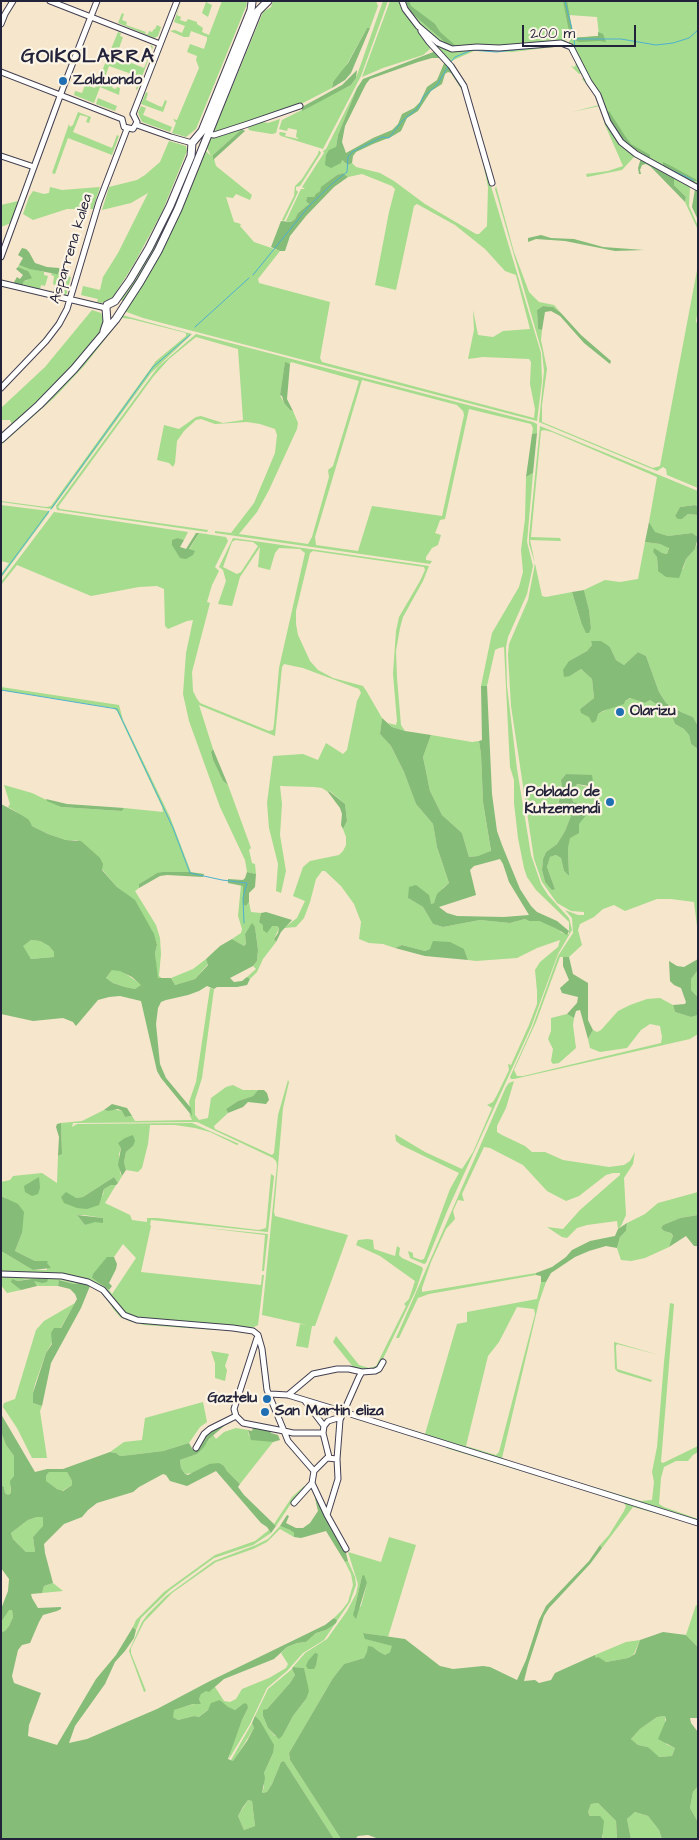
<!DOCTYPE html>
<html>
<head>
<meta charset="utf-8">
<style>
  body { margin:0 }
  #map { position:relative; width:699px; height:1840px; overflow:hidden; background:#f6e6cc; font-family:"Architects Daughter",sans-serif }
  canvas { display:block }
  .frame { position:absolute; inset:0; border:2px solid #22223b; pointer-events:none }
  .scale { position:absolute; left:522px; top:25px; width:114px; height:22px; box-sizing:border-box; border:2px solid #22223b; border-top:0; padding-left:6px; font-size:15px; line-height:18px; white-space:nowrap; color:#22223b; -webkit-text-stroke:4px #fcf5e5; paint-order:stroke }
</style>
</head>
<body>
<div id="map">
<canvas width="699" height="1840"></canvas>
<div class="frame"></div>
<div class="scale">200 m</div>
</div>
<script>
const ctx = document.querySelector('canvas').getContext('2d');
ctx.lineJoin = 'round';
function fillPath(path, color) { ctx.fillStyle = color; ctx.fill(path, 'evenodd'); }
const shape = rows => new Path2D(rows.map(r => 'M' + r).join(''));
function trace(path, color, width, dash) { ctx.strokeStyle = color; ctx.lineWidth = width; ctx.lineCap = dash ? 'butt' : 'round'; ctx.setLineDash(dash || []); ctx.stroke(path); }
function drawText(font, color, halo, rows, align = 'center') {
  ctx.font = font + ' "Architects Daughter",sans-serif'; ctx.lineWidth = 4.5; ctx.setLineDash([]); ctx.textBaseline = 'middle'; ctx.strokeStyle = halo; ctx.fillStyle = color; for (const [text, x, y, turn = 0] of rows) {
    ctx.save(); ctx.translate(x, y); ctx.rotate((+turn || 0) * Math.PI / 180); ctx.textAlign = isNaN(turn) ? turn : align; if (halo) ctx.strokeText(text, 0, 0); ctx.fillText(text, 0, 0); ctx.restore();
  }
}
const green = shape([
  [181,1,177,15,181,17,180,20,186,22,188,19,197,22,197,24,203,28,202,32,209,35,222,1,246,1,247,4,196,129,186,137,172,133,176,123,173,119,177,120,199,68,196,60,197,56,187,52,190,44,204,49,207,40,207,37,191,31,189,37,184,37,170,31,175,30,182,33,185,26,174,22],
  [273,1,376,1,378,6,370,28,367,28,343,71,333,82,332,88,301,104,280,112,217,132,214,131,263,12,271,7],
  [383,1,388,1,361,76,323,149,281,136,279,134,280,132,286,133,285,136,298,139,298,138,296,137,297,130,288,128,287,131,279,129,282,120,351,85,356,78],
  [390,1,401,1,408,15,430,45,430,49,423,55,383,68,362,77],
  [403,1,698,1,698,190,690,186,689,206,698,226,698,230,685,202,686,197,674,185,641,159,640,160,634,157,622,170,587,177,586,174,608,171,623,166,605,125,600,106,572,112,599,105,595,94,582,79,584,77,582,73,579,74,571,66,575,67,576,63,568,44,571,38,599,36,597,17,569,15,573,34,564,42,508,47,452,47,439,42,414,19],
  [206,2,212,5,208,17,202,13],
  [122,13,124,14,122,20,127,22,126,25,146,32,145,34,148,34,149,31,152,32,154,29,155,29,157,25,161,27,158,36,154,38,118,23],
  [118,32,121,33,120,36,123,37,116,57,144,68,152,49,150,44,153,47,137,90,136,89,140,77,109,66,103,82,113,86,112,88,116,89,117,87,120,88,119,95,100,87,94,103,74,95,75,91,82,93,85,85,95,88],
  [425,33,443,47,511,50,542,46,561,45,562,46,512,52,474,51,449,62],
  [357,88,338,135,336,147,342,160,348,165,352,163,356,167,380,173,394,181,425,204,476,234,479,234,487,226,488,187,481,153,468,109,470,109,490,183,541,353,542,381,537,421,143,318,124,311,166,242,182,210,206,151,211,156,207,148,211,138,242,129,213,155,216,166,252,195,250,200,236,194,233,198,226,197,234,222,241,224,240,226,254,242,280,251,258,279,259,283,330,302,320,358,322,362,534,418,535,409,530,384,531,362,529,359,483,357,468,359,474,330,473,310,478,335,493,337,503,331,530,329,516,275,505,271,485,249,455,225,417,204,414,206,396,290,375,285,389,212,395,189,392,186,362,174,348,177,343,173,337,175,322,187,320,191,314,197,307,197,306,201,309,203,307,206,299,212,295,219,291,222,286,221,301,189,305,189,302,187,324,153,323,151,326,149],
  [146,92,148,93,146,100,159,106,162,107,165,100,167,101,163,112,141,104],
  [98,98,117,106,115,111,96,104],
  [141,106,146,108,143,115,172,127,170,132,142,122,138,113],
  [78,112,91,117,89,123,86,122,88,117,80,115,73,132,112,148,117,135,119,136,112,155,68,138,55,174,52,173,69,124,70,127,73,125],
  [280,119,276,133,272,134,253,131,249,130,248,127,262,122,268,123],
  [169,141,186,146,187,151,162,212,134,264,113,297,102,303,97,302,98,299,81,295,83,286,100,290,103,277,118,253,148,193,131,203,102,210,109,187,137,180,145,175,160,162],
  [319,150,321,153,300,186,296,187,296,190,298,192,284,221,282,220,294,196,295,186,302,179,318,154],
  [193,155,198,157,158,246,124,302,120,299],
  [496,186,514,252,529,292,539,302,554,305,561,313,553,307,543,306,537,310,538,329,542,330,541,340,547,369,542,405,542,422,653,468,660,466,698,265,698,308,696,322,698,323,698,488,667,475,666,469,663,467,657,471,539,422,544,371,542,352,495,189],
  [50,187,62,190,100,187,93,209,67,209,33,220,23,214,29,197,33,191,44,194,49,193],
  [18,201,11,223,1,227,1,205],
  [19,265,44,272,44,275,48,276,45,286,41,285,40,290,22,286,24,281,28,280,28,271,18,267],
  [52,273,71,277,66,296,53,293,55,285,53,284,54,276,51,275],
  [92,310,101,313,104,322,102,330,84,353,61,378,12,425,10,420,1,420,1,408,45,367],
  [122,315,192,334,151,373,52,509,1,502,1,501,46,507,51,506,156,361,186,336,186,333,131,319,122,318,84,366,54,398,1,445,1,443,44,406,70,379,106,337],
  [196,334,533,422,537,424,537,433,532,434,533,428,531,424,469,409,445,519,440,520,436,531,435,533,441,535,438,545,432,548,426,557,426,560,432,561,430,564,215,533,215,531,231,533,254,503,275,453,277,435,275,429,260,424,247,422,215,424,201,419,196,420,184,431,177,441,175,463,173,467,169,463,157,460,164,425,179,429,196,417,201,416,223,423,243,420,238,349,196,337,169,359,153,377,58,507,60,509,208,530,207,532,57,510,56,506,158,367],
  [291,362,359,381,333,466,328,470,329,477,312,537,308,544,239,534,257,512,269,490,297,429,298,423,293,411,290,410,284,403,280,395,285,363,290,364],
  [362,380,457,405,463,411,464,415,442,516,372,506,358,551,316,545,315,537],
  [540,426,698,491,698,507,695,505,680,507,675,516,682,519,688,514,698,515,698,537,692,533,668,536,654,532,649,522,657,477,552,432,544,430,541,431,531,537,560,538,561,541,530,540,542,596,546,597,572,592,581,622,591,628,589,610,584,590,605,580,620,582,638,579,645,542,660,544,669,547,667,554,662,553,654,549,653,552,657,557,658,571,683,569,686,559,695,549,698,541,698,726,693,717,681,712,666,703,659,692,646,656,638,652,624,665,616,660,610,647,591,641,592,645,587,651,569,661,570,676,581,669,592,679,594,698,580,709,598,714,631,698,645,703,650,700,671,714,675,724,684,729,689,735,691,744,698,749,698,934,694,902,671,899,657,899,625,911,614,905,603,909,594,917,580,924,578,930,582,945,569,957,560,957,536,1022,514,1070,517,1076,523,1076,661,1043,662,1037,660,1026,650,1024,641,1030,627,1048,600,1052,590,1048,588,1039,593,1030,597,1032,601,1030,618,1011,630,1005,647,999,660,998,673,1005,675,1012,691,1017,698,1015,698,1034,690,1039,514,1079,511,1079,510,1077,532,1028,558,956,573,933,572,918,565,910,578,915,584,915,584,912,571,911,557,903,542,882,534,859,511,706,508,655,509,644,528,600,534,569,535,563,529,544,529,536],
  [566,774,588,776,594,789,577,784,572,796,573,802,568,848,569,876,564,871,561,858,556,855,550,857,547,867,555,889,545,882,542,870,543,859,546,852,557,844,565,831,572,813,557,806,562,791,561,780],
  [533,473,527,542,533,566,527,594,508,637,506,647,507,686,517,769,531,855,541,884,548,895,569,918,572,930,558,954,531,1027,448,1209,426,1263,424,1264,410,1258,408,1251,413,1253,413,1257,421,1260,424,1259,450,1189,459,1173,401,1145,396,1141,395,1134,425,1152,462,1169,473,1152,492,1108,487,1105,493,1102,497,1095,509,1070,508,1064,511,1065,529,1025,537,1004,537,991,535,970,540,962,558,947,560,940,537,948,517,958,476,961,468,960,464,949,430,949,425,951,402,945,395,948,383,944,369,943,359,939,361,922,354,904,341,886,325,871,322,871,316,879,310,902,304,918,296,927,284,928,297,918,305,901,293,896,303,867,310,861,339,855,343,851,346,845,346,837,343,829,347,821,345,804,330,791,328,792,322,788,314,787,280,786,282,804,280,835,286,871,281,893,276,891,278,864,269,828,267,803,273,756,303,754,318,760,326,743,343,754,347,750,357,701,361,693,359,689,303,668,284,664,282,667,275,736,199,705,213,749,211,752,213,760,223,781,228,785,251,848,249,850,252,863,255,864,256,874,247,872,245,860,220,807,189,721,183,694,186,653,193,620,187,621,168,629,165,626,164,589,157,586,139,587,91,596,17,565,1,585,1,582,54,512,188,532,184,540,178,538,172,545,189,550,199,533,226,537,228,541,215,567,219,571,212,585,207,602,210,603,192,672,193,691,197,699,200,703,269,731,273,730,274,724,279,668,305,553,300,549,279,548,275,553,270,570,258,567,260,547,240,577,232,606,218,604,226,581,223,570,219,567,233,538,429,566,423,581,403,617,400,628,396,651,397,678,401,725,405,731,392,727,388,723,396,725,397,721,393,674,396,631,399,617,420,581,425,570,424,567,313,551,310,553,296,611,296,624,298,635,310,661,318,670,333,678,363,686,367,692,382,718,380,734,391,746,404,772,416,804,433,824,437,847,449,883,443,888,434,903,431,904,408,898,423,907,433,924,443,927,480,920,510,923,525,919,529,921,539,921,556,928,562,933,569,934,569,922,536,890,527,877,524,868,518,838,514,803,514,780,510,767,504,647,499,648,495,650,487,686,481,686,492,633,519,587,523,572,521,550,525,519,526,477],
  [235,540,253,542,258,546,241,572,237,574,223,567,232,542],
  [1,505,49,511,49,513,1,578,1,574,9,563,1,561],
  [1,687,119,705,123,720,170,817,191,872,157,873,139,884,139,888,135,891,156,925,160,938,161,954,159,976,164,980,157,978,155,953,157,945,153,934,135,901,117,887,77,840,66,840,48,834,32,826,20,814,8,807,10,804,4,785,32,793,61,807,122,811,124,808,163,812,162,807,117,711,113,708,1,690],
  [431,735,472,742,479,741,481,754,483,802,491,852,478,856,469,857,462,833,442,815,430,791,423,757],
  [241,885,243,886,243,897,246,906,249,902,251,912,261,913,259,922,272,926,277,926,279,928,274,939,276,942,263,959,257,972,250,979,247,977,256,969,253,966,257,961,258,950,255,927,250,927,245,934,246,944,244,946,232,939,241,933,242,929,238,916],
  [31,940,40,941,49,946,54,952,54,957,31,959,22,946],
  [206,959,208,964,195,979,175,985,171,978,193,969],
  [112,970,120,970,142,985,135,989,125,987,113,983,106,978],
  [698,970,698,997,691,990,691,979],
  [210,988,214,989,202,1078,195,1100,195,1115,199,1120,208,1118,211,1098,226,1087,233,1085,243,1090,258,1090,253,1096,238,1101,226,1109,228,1113,214,1126,215,1129,272,1155,274,1153,278,1115,288,1080,289,1082,283,1108,274,1212,275,1216,348,1235,315,1326,312,1326,308,1348,296,1346,300,1324,307,1325,262,1315,277,1165,276,1161,273,1158,197,1122,73,1123,72,1127,77,1124,192,1123,239,1144,237,1145,210,1132,195,1128,175,1125,150,1125,148,1144,142,1168,138,1172,126,1170,124,1162,126,1152,133,1146,121,1148,119,1154,120,1173,122,1176,118,1183,114,1177,83,1197,76,1198,64,1203,103,1195,104,1189,111,1185,116,1185,105,1203,130,1215,132,1220,147,1222,147,1218,157,1218,259,1230,266,1228,271,1174,274,1176,268,1232,151,1220,150,1225,151,1226,141,1272,261,1285,262,1275,264,1275,258,1325,252,1328,133,1317,124,1313,91,1282,1,1272,1,1251,33,1270,47,1270,47,1261,35,1261,15,1251,22,1233,6,1198,1,1196,1,1182,10,1180,13,1176,42,1173,57,1183,58,1156,62,1154,61,1123,82,1121,104,1110,108,1111,112,1109,122,1111,125,1117,132,1116,135,1121,192,1120,189,1114,191,1115,189,1102,196,1082],
  [77,1215,84,1215,103,1218,85,1225],
  [123,1244,136,1258,112,1294,109,1290,92,1278,107,1258,114,1257],
  [567,1014,574,1018,573,1025,576,1048,559,1063,553,1064,551,1061,553,1049,548,1039,551,1031,551,1018],
  [514,1081,506,1108,497,1126,497,1132,502,1135,525,1146,532,1152,545,1152,563,1160,609,1167,624,1165,630,1161,635,1152,633,1164,624,1178,626,1215,621,1226,618,1229,617,1221,587,1225,577,1228,567,1238,562,1237,547,1227,563,1229,580,1210,620,1175,620,1173,613,1173,606,1175,579,1196,566,1201,547,1191,523,1165,490,1148,484,1147,462,1194,464,1201,458,1200,453,1211,455,1219,446,1229,431,1262,422,1288,422,1292,536,1273,536,1275,429,1294,418,1298,399,1338,396,1338,506,1087,509,1083],
  [698,1192,698,1215,680,1218,663,1225,661,1228,664,1231,671,1233,673,1237,669,1247,645,1258,631,1261,621,1260,617,1248,620,1237,626,1231,627,1223,645,1214,658,1203],
  [198,1227,268,1234,264,1271,262,1271,265,1235],
  [368,1239,373,1240,374,1249,395,1256,397,1246,400,1248,399,1255,402,1258,422,1267,423,1269,416,1290,381,1363,377,1369,365,1370,354,1368,333,1342,336,1336,359,1365,369,1368,376,1366,406,1306,404,1304,409,1299,415,1281,380,1256,356,1245,358,1240],
  [1,1276,58,1277,83,1282,74,1284,61,1280,59,1281,58,1286,37,1286,33,1281,48,1279,28,1279,17,1281,17,1286,21,1290,7,1293,1,1285],
  [541,1282,546,1282,539,1302,502,1458,513,1463,641,1501,652,1500,654,1482,652,1472,657,1447,664,1362,670,1303,674,1304,661,1462,663,1463,698,1446,698,1452,693,1455,688,1461,676,1461,664,1467,661,1478,659,1504,664,1507,698,1519,698,1522,373,1420,373,1418,425,1434,457,1324,467,1322,467,1312,537,1299],
  [517,1307,534,1309,535,1314,499,1452,496,1455,466,1446,488,1356,499,1342],
  [96,1288,104,1294,117,1311,124,1317,216,1328,216,1330,144,1325,129,1321,120,1317,114,1310,103,1294],
  [75,1303,46,1353,35,1384,33,1393,33,1403,42,1406,40,1411,47,1458,32,1458,17,1428,3,1407,4,1403,15,1399,36,1330,44,1321],
  [614,1342,659,1355,617,1344,616,1346,617,1369,652,1380,651,1382,618,1372,615,1369],
  [211,1351,229,1354,225,1366,227,1370,225,1381,215,1378,215,1363],
  [203,1402,207,1422,200,1427,189,1443,163,1451,130,1455,120,1456,116,1453,110,1452,124,1442,142,1440,145,1418],
  [236,1428,248,1430,249,1436,273,1442,240,1484,227,1471,224,1466,209,1464,193,1473,185,1474,181,1468,180,1460,197,1454,213,1435,216,1439,224,1432],
  [1,1432,6,1445,14,1456,14,1476,10,1487,11,1493,8,1495,5,1493,4,1487,1,1485],
  [447,1445,698,1525,633,1507,602,1548,600,1545,609,1535,624,1511,626,1506,623,1502,446,1448],
  [49,1472,67,1472,72,1481,72,1485,62,1491,57,1489,45,1481,46,1476],
  [304,1486,306,1488,292,1502,276,1526,274,1524,292,1497],
  [37,1517,43,1517,44,1526,33,1537,35,1552,26,1552,13,1539,11,1533,28,1520],
  [280,1526,290,1530,294,1533,294,1537,280,1529,267,1542,253,1549,216,1562,172,1593,144,1622,131,1648,131,1653,146,1691,144,1692,129,1651,142,1622,148,1614,166,1596,214,1561,256,1545,268,1539],
  [269,1530,271,1533,253,1545,214,1558,170,1590,141,1618,136,1630,133,1627,136,1620,164,1592,215,1555,255,1541],
  [389,1537,416,1545,388,1637,364,1633,366,1639,393,1646,390,1652,385,1655,378,1651,373,1647,364,1658,344,1664,333,1678,289,1753,290,1760,341,1839,334,1839,284,1761,281,1762,272,1784,267,1792,262,1793,264,1787,264,1773,273,1753,255,1716,268,1689,292,1669,295,1675,290,1683,267,1709,263,1711,263,1716,268,1728,275,1736,283,1735,293,1716,306,1699,304,1668,293,1667,305,1653,327,1639,347,1611,356,1594,358,1584,348,1552,381,1562],
  [362,1576,367,1583,364,1595,361,1606,354,1611],
  [348,1561,355,1577,356,1585,350,1602,324,1640,303,1653,287,1671,267,1688,250,1724,229,1759,231,1748,242,1720,248,1708,244,1703,235,1710,228,1708,220,1700,199,1717,194,1716,178,1720,173,1717,173,1710,194,1704,201,1704,199,1699,201,1693,214,1687,215,1687,224,1701,230,1702,236,1699,242,1689,269,1678,286,1668,288,1664,281,1653,287,1647,297,1643,306,1642,316,1633,326,1630,337,1620,334,1618,342,1610,348,1602,353,1585,351,1574,345,1562],
  [53,1583,63,1591,42,1593,44,1586],
  [696,1605,698,1606,698,1647,686,1635],
  [12,1609,13,1617,9,1626,5,1631,1,1632,1,1622,8,1610],
  [640,1640,634,1654,628,1658,606,1662,596,1658,595,1655,626,1642],
  [665,1716,666,1744,675,1748,672,1756,658,1757,648,1747,638,1745,631,1739,640,1729,657,1717],
  [252,1723,254,1728,233,1762,231,1760],
  [698,1786,698,1822,690,1808,693,1792],
  [248,1800,252,1801,255,1826,244,1830,238,1816],
  [598,1803,616,1821,617,1839,602,1839,603,1836,588,1812,591,1804],
  [635,1812,648,1816,659,1830,662,1839,631,1839,627,1819]
]);
const forest = shape([
  [403,1,409,1,411,6,435,24,440,32,456,46,447,44,413,14,406,7],
  [563,1,567,1,573,34,570,36],
  [367,28,370,28,351,73,345,80,332,88,333,82,348,63],
  [598,32,603,34,606,42,600,41,579,42,571,38,598,36],
  [436,51,443,58,432,58,418,62,370,79,366,84,345,126,342,142,346,153,373,138,392,130,398,124,402,114,414,108,420,102,427,87,437,80,445,61,465,89,470,109,468,109,462,90,451,73,448,72,445,74,442,84,431,91,418,111,407,118,401,131,391,137,373,144,356,152,353,156,352,163,348,165,342,160,341,163,331,168,325,165,326,155,329,150,336,147,338,135,357,88,363,79],
  [357,70,356,78,351,85,302,111,302,107,342,85],
  [609,111,625,136,631,144,650,155,650,160,619,138,607,114],
  [242,129,245,131,213,160,213,155],
  [641,158,674,177,674,185,686,197,685,202,651,167,646,164,642,165,640,170,641,174,639,174,638,168],
  [663,162,673,167,697,180,692,183,663,167],
  [343,173,348,177,334,187,306,216,290,236,285,251,280,251,271,247,281,221,291,222,295,219,298,213,309,204,306,201,307,197,314,197,316,194,320,191,321,187,337,175],
  [695,189,698,190,698,220,692,207],
  [541,235,551,238,574,239,603,247,644,250,615,251,565,241,536,239,528,242,528,238],
  [22,248,26,249,29,252,35,263,47,267,59,268,61,270,61,275,30,269,19,265,23,258,18,255],
  [18,267,28,271,32,278,24,281,22,286,13,284,17,277,20,279,23,275,16,269],
  [543,306,553,307,561,313,581,335,611,361,610,364,584,343,560,316,551,311,545,312,542,330,538,329,537,310],
  [285,362,290,364,287,399,293,411,290,410,284,403,282,396,280,395],
  [537,433,533,473,526,477,532,434],
  [695,505,698,507,698,515,688,514,682,519,678,519,675,516,680,507],
  [649,522,655,532,668,536,692,533,698,537,695,549,686,559,679,578,666,577,658,571,657,557,653,552,654,548,662,553,667,554,669,548,660,544,645,542],
  [196,533,199,533,189,549,195,551,193,555,186,559,180,558,172,545,172,540,178,538,184,540,180,547,186,549],
  [584,590,589,610,591,628,589,633,586,633,581,622,572,592],
  [591,641,601,641,610,647,616,660,624,665,638,652,646,656,659,692,666,703,681,712,693,717,698,726,698,749,691,744,689,735,684,729,675,724,671,714,650,700,645,703,630,698,625,701,624,704,603,711,598,714,596,721,592,723,589,717,581,713,580,709,594,698,592,679,581,669,570,676,564,677,563,670,569,661,587,651,592,645],
  [481,686,487,686,492,794,497,831,502,845,520,889,531,906,537,912,557,921,569,931,567,935,555,928,539,921,529,921,525,919,510,923,480,920,443,927,433,924,423,907,408,898,409,887,416,885,429,895,431,904,434,903,437,894,449,883,437,847,433,824,416,804,404,772,391,746,380,734,382,718,392,727,405,731,431,735,423,757,430,791,442,815,462,833,469,857,478,856,491,851,483,802,481,754,479,741,482,740],
  [500,859,503,864,509,882,529,915,504,917,457,916,447,913,439,907,476,895,470,870,474,866],
  [213,749,228,785,223,781,213,760,211,752],
  [566,774,592,775,594,789,589,786,577,784,572,796,573,802,584,806,587,814,579,824,579,833,570,838,568,848,569,876,564,871,561,858,556,855,550,857,547,867,555,889,552,890,545,882,542,870,543,859,546,852,557,844,565,831,572,813,557,807,562,791,561,780],
  [329,791,345,804,347,821,343,829,341,825,342,814,340,808,328,792],
  [46,799,67,804,124,808,122,811,61,807,47,801],
  [1,804,20,814,29,820,32,826,48,834,66,840,81,841,100,858,103,864,102,870,117,887,135,900,154,934,157,945,155,953,158,978,171,978,175,985,195,979,208,965,206,959,220,946,232,939,244,946,246,944,245,934,252,923,255,927,258,950,257,961,253,966,230,978,234,982,242,981,247,977,250,979,247,985,237,987,217,987,214,989,207,986,199,991,188,995,166,1000,161,1002,158,1008,156,1024,160,1064,166,1078,191,1108,192,1116,161,1078,157,1071,141,1001,120,996,109,997,98,1000,76,1026,73,1022,63,1018,33,1021,1,1014],
  [31,940,40,941,49,946,54,952,54,957,31,959,23,946],
  [112,970,120,971,132,977,141,985,135,989,125,987,113,983,106,978],
  [163,872,190,872,204,874,203,877,167,875,160,876,139,888,139,884,157,873],
  [247,872,256,874,255,887,249,893,249,902,246,906,243,904,243,886,228,883,228,879,243,880,245,878],
  [266,912,292,920,281,932,276,942,274,939,278,933,279,928,277,926,272,926,267,933,263,930,263,925,259,922,261,913],
  [433,941,450,942,464,949,468,960,425,956,395,948,402,945,425,951,430,949],
  [563,957,569,957,573,974,588,983,588,1020,593,1030,588,1039,580,1010,576,1011,574,1018,567,1014,577,1003,578,997,562,993,560,988,569,980,563,966],
  [698,959,698,970,691,979,691,990,698,997,698,1015,691,1017,675,1012,673,1005,685,1004,686,1002,681,988,674,985,670,981,669,961,677,966,684,967],
  [258,1090,264,1090,267,1093,269,1100,266,1104,248,1102,243,1107,228,1113,226,1109,238,1101,253,1096],
  [112,1104,127,1108,132,1116,125,1117,122,1111,118,1109,108,1111,104,1110],
  [61,1123,62,1154,58,1156,59,1137,56,1127,57,1124],
  [133,1135,135,1141,133,1146,126,1152,124,1162,126,1170,122,1176,118,1165,121,1148,118,1143,125,1138],
  [39,1177,40,1188,38,1194,32,1196,25,1192,24,1186],
  [114,1177,118,1183,116,1185,111,1185,104,1189,99,1205,87,1209,77,1208,64,1203,61,1197,66,1192,76,1198,83,1197],
  [1,1196,18,1204,24,1212,22,1233,15,1251,35,1261,48,1261,47,1263,51,1268,33,1270,1,1251],
  [77,1215,103,1218,103,1223,95,1222,85,1225],
  [698,1215,698,1246,694,1246,686,1236,669,1247,673,1236,671,1233,664,1231,661,1228,663,1225,680,1218],
  [627,1223,626,1231,620,1237,617,1248,606,1246,589,1251,575,1257,551,1273,546,1282,541,1282,541,1276,536,1275,536,1273,552,1267,566,1257,572,1250,590,1241,615,1236,618,1229],
  [107,1257,114,1257,117,1264,116,1269,109,1283,112,1286,109,1290,92,1278,93,1274],
  [39,1278,48,1279,47,1282,42,1283,34,1281,37,1286,21,1290,11,1282,12,1279,17,1281],
  [59,1280,74,1284,83,1282,90,1286,81,1308,51,1363,42,1406,33,1403,33,1393,46,1353,52,1344,51,1333,54,1328,61,1328,77,1299,75,1294,70,1289,58,1286],
  [1,1414,35,1472,47,1469,63,1469,110,1452,116,1453,120,1456,130,1455,163,1451,189,1443,193,1450,203,1441,207,1430,224,1422,224,1426,209,1439,204,1447,197,1454,180,1460,181,1468,185,1474,188,1475,209,1464,219,1463,224,1466,227,1471,240,1484,238,1487,244,1495,276,1526,271,1533,267,1527,261,1523,216,1471,187,1486,170,1481,166,1475,163,1474,139,1487,133,1492,97,1503,88,1510,82,1517,64,1524,44,1544,45,1553,53,1583,44,1586,42,1593,31,1594,32,1598,38,1608,61,1607,61,1609,57,1611,43,1615,39,1622,30,1643,22,1645,18,1650,12,1676,14,1683,41,1693,29,1725,28,1736,57,1745,96,1679,116,1655,133,1627,136,1630,134,1638,125,1651,115,1662,105,1684,75,1726,69,1743,87,1739,157,1709,210,1681,325,1625,334,1618,337,1620,336,1623,326,1630,316,1633,306,1642,297,1643,287,1647,274,1659,224,1679,209,1692,206,1691,201,1694,199,1699,201,1704,193,1704,174,1710,173,1717,178,1720,194,1716,199,1717,208,1710,211,1703,220,1700,228,1707,235,1710,244,1703,247,1704,248,1708,242,1720,228,1759,233,1761,247,1741,254,1728,252,1723,255,1716,260,1721,274,1745,273,1753,264,1773,265,1778,262,1793,267,1792,272,1784,281,1762,284,1761,334,1839,1,1839,1,1632,5,1631,9,1626,13,1617,12,1610,9,1610,1,1622,1,1609,8,1591,9,1579,1,1568,1,1485,4,1487,5,1493,8,1495,11,1493,10,1481,14,1476,14,1456,6,1445,1,1432],
  [49,1472,67,1472,72,1481,72,1485,63,1491,57,1489,46,1481,46,1476],
  [37,1517,43,1517,43,1526,33,1537,35,1552,26,1552,13,1539,11,1533,28,1520],
  [248,1800,252,1801,255,1826,244,1830,238,1816,243,1807],
  [253,1427,270,1430,271,1433,278,1435,280,1440,273,1442,251,1440,248,1430,252,1431],
  [315,1498,318,1498,345,1549,348,1561,345,1562,326,1531,301,1538,294,1537,294,1533,290,1530,280,1526,287,1515,289,1516,286,1523,296,1528,303,1528,310,1523,318,1511],
  [600,1545,602,1548,590,1564,549,1608,544,1616,528,1665,524,1681,535,1680,539,1683,551,1680,555,1673,595,1655,596,1658,598,1657,606,1662,628,1658,635,1654,640,1640,663,1632,686,1635,698,1647,698,1718,690,1718,691,1723,698,1732,698,1786,693,1792,690,1808,698,1822,698,1839,662,1839,659,1830,648,1816,635,1812,627,1819,631,1839,617,1839,616,1821,598,1803,591,1804,588,1812,590,1816,600,1816,604,1821,602,1839,379,1839,368,1835,358,1836,355,1839,341,1839,290,1760,289,1753,333,1678,344,1664,364,1658,367,1652,368,1646,373,1647,378,1651,385,1655,390,1652,392,1646,365,1639,363,1633,405,1639,440,1666,453,1669,483,1666,490,1667,517,1680,526,1660,539,1620,546,1606,589,1561],
  [665,1716,666,1720,658,1739,675,1748,672,1756,659,1757,648,1747,638,1745,631,1739,640,1729,657,1717],
  [364,1575,367,1583,356,1619,353,1615,354,1611,362,1576],
  [315,1653,318,1654,316,1665,314,1669,308,1669,306,1666,308,1661],
  [293,1667,304,1668,309,1691,306,1699,293,1716,283,1735,279,1739,268,1728,263,1716,263,1710,267,1709,290,1683,295,1675,292,1669]
]);
const stream = shape([
  [565,1,572,29],
  [575,37,574,39,621,39,656,45,673,43,689,38,698,30],
  [574,39,575,49],
  [451,62,455,57,472,50,496,52,541,47],
  [669,169,693,180],
  [253,275,309,206,333,183,347,172,348,157,352,152,382,137,389,138,402,121,418,108,423,97,437,85,449,65],
  [195,327,249,278],
  [51,509,153,367,190,335],
  [1,576,49,511],
  [1,690,117,709,173,828,190,873,222,880,247,883,243,898,244,923]
]);
const minor = shape([
  [50,1,160,44],
  [402,1,405,9,418,26,438,43,452,49,477,47,499,48,561,43,571,47,589,82,598,95,608,122,621,142,636,154,698,188],
  [1,24,5,14,13,1],
  [421,31,429,42,451,66,464,86,492,183],
  [1,72,122,119],
  [133,114,177,1],
  [122,119,124,127,133,129,137,122,133,114],
  [137,125,171,137,192,143],
  [208,134,214,135,245,125,300,106],
  [1,156,34,167],
  [1,257,63,88,97,1],
  [1,283,106,308],
  [1,388,46,341,59,324,67,309,99,202,127,129],
  [1,1274,62,1276,88,1282,103,1290,124,1315,137,1320,233,1328,253,1331,258,1335,262,1349,267,1390,284,1431,293,1433,323,1433],
  [270,1394,288,1395,344,1412,698,1523],
  [288,1395,313,1374,337,1369,349,1369,362,1372],
  [305,1401,324,1426,323,1433,329,1457],
  [236,1416,243,1423,284,1431,288,1441,314,1471],
  [324,1426,328,1421,341,1417],
  [196,1448,204,1434,210,1429,236,1416,234,1409,257,1338],
  [294,1503,312,1483],
  [327,1515,338,1479,337,1459],
  [346,1549,327,1515,312,1483,314,1471,327,1458,337,1459,340,1420,359,1377,362,1372,375,1371,379,1369,383,1362]
]);
const major = shape([
  [104,331,107,322,106,308,107,305,115,301,130,280,149,248,170,206,191,156,192,143,202,131,251,10,252,2],
  [1,439,39,405,74,369,116,319,140,282,158,251,178,209,258,11,268,1]
]);
const markers = [
  [63,81,5,"#1f6fb2"],
  [620,712,5,"#1f6fb2"],
  [610,802,5,"#1f6fb2"],
  [267,1399,5,"#1f6fb2"],
  [265,1412,5,"#1f6fb2"]
];
const poiNames = [
  ["Zalduondo",73,81],
  ["Olarizu",630,712],
  ["Poblado de",600,793,"right"],
  ["Kutzemendi",600,810,"right"],
  ["Gaztelu",257,1399,"right"],
  ["San Martin eliza",275,1412]
];
const streetNames = [
  ["Asparrena kalea",72,249,-73]
];
const districtNames = [
  ["GOIKOLARRA",88,58]
];
fillPath(green, '#a5dc8d');
fillPath(forest, '#84bc78');
trace(stream, '#4fb1ce', 1);
trace(minor, '#423f51', 7);
trace(major, '#423f51', 9);
trace(minor, '#fff', 5);
trace(major, '#fff', 7);
for (const [x, y, r, color] of markers) { const dot = new Path2D(); dot.arc(x, y, r, 0, 2 * Math.PI); ctx.fillStyle = color; ctx.fill(dot); trace(dot, '#fcf5e5', 2); }
drawText('bold 15px', '#22223b', '#fcf5e5', poiNames, 'left');
drawText('15px', '#22223b', '#fcf5e5', streetNames);
ctx.letterSpacing = '1px';
drawText('bold 20px', '#22223b', '#fcf5e5', districtNames);
ctx.letterSpacing = '0px';
</script>
</body>
</html>
